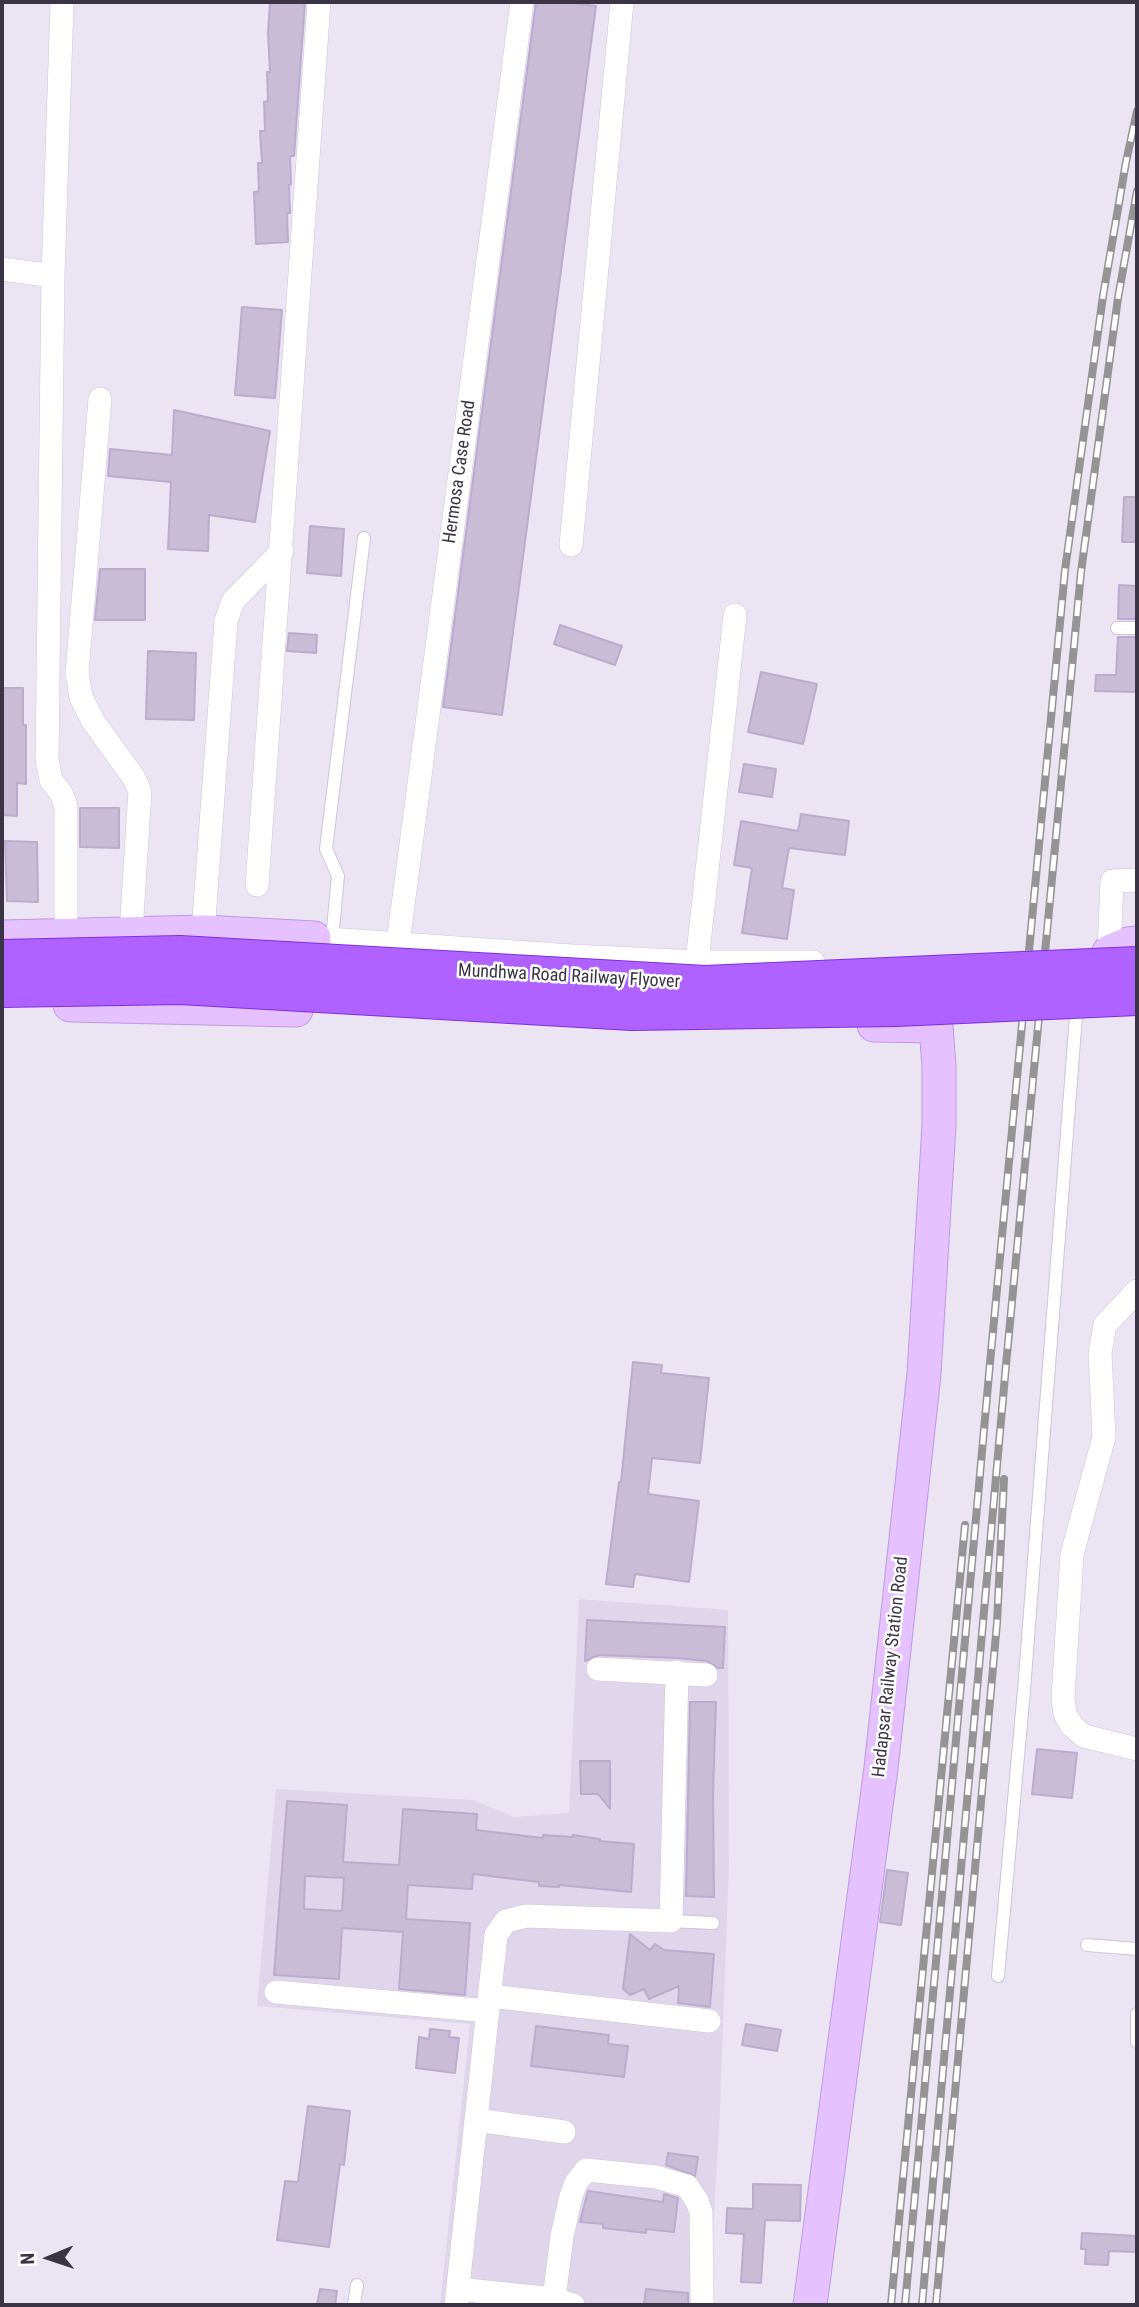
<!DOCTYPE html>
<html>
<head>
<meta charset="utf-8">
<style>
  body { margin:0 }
  #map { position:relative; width:1139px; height:2307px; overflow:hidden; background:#ebe4f3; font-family:"Roboto Condensed",sans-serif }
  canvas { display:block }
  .frame { position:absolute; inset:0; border:4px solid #3b3445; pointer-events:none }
  .north { position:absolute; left:14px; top:2223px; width:70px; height:70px; -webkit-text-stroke:5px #fff; paint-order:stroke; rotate:268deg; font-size:19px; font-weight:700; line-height:28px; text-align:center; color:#3b3445 }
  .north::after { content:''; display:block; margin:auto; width:24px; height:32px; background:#3b3445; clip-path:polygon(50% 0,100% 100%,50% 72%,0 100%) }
</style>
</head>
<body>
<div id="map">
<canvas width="1139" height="2307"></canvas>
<div class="frame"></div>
<div class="north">N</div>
</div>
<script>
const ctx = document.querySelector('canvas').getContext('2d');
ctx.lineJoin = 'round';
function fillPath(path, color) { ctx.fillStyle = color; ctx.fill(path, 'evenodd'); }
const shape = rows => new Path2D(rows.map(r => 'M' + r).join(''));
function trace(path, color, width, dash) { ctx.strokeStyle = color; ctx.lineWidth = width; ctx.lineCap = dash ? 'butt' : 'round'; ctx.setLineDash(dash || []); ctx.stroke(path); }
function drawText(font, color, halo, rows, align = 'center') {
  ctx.font = font + ' "Roboto Condensed",sans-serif'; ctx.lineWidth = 5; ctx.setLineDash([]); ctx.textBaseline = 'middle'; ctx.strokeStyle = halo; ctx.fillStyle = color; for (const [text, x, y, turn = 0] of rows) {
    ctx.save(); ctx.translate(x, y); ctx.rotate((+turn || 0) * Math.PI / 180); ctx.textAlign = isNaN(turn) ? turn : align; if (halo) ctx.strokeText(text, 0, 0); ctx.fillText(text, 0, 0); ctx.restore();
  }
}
const residential = shape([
  [579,1599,728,1610,729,1861,720,2109,709,2305,440,2305,470,2024,257,2006,276,1789,473,1800,514,1817,569,1813]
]);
const building = shape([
  [270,2,305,2,294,156,290,156,291,184,289,185,290,213,287,213,288,242,256,244,254,192,259,191,258,163,262,163,260,131,265,131,264,102,268,101,267,72,270,72,268,33,270,2],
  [536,2,566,2,596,6,502,715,443,707,536,2],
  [242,307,282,310,275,398,235,395,242,307],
  [174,410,270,431,255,522,209,515,208,551,168,549,171,482,108,476,110,449,172,455,174,410],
  [1124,497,1137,497,1137,542,1122,542,1124,497],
  [310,526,344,529,341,576,307,573,310,526],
  [100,569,145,569,145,620,95,620,100,569],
  [1119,585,1137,586,1137,619,1118,619,1119,585],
  [560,625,622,646,615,665,554,644,560,625],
  [289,633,317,635,316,653,287,651,289,633],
  [1118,637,1137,637,1137,692,1095,691,1096,675,1116,675,1118,637],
  [148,651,196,653,194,720,146,719,148,651],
  [761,672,817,684,803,744,748,732,761,672],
  [2,688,23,688,23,725,26,725,26,784,17,783,17,816,2,815,2,688],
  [744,764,776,769,772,797,739,792,744,764],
  [80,808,119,808,119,848,80,847,80,808],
  [801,814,849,821,845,855,789,848,782,888,794,890,787,939,742,933,752,868,734,865,741,821,798,831,801,814],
  [5,841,37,842,38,902,7,901,5,841],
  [633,1362,662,1365,661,1373,709,1378,700,1463,652,1458,648,1494,699,1501,689,1582,635,1574,633,1587,606,1584,619,1482,621,1482,633,1362],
  [587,1620,725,1627,723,1668,718,1668,707,1661,678,1658,599,1655,585,1661,587,1620],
  [690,1702,716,1702,713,1793,714,1897,686,1896,690,1702],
  [1037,1749,1077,1753,1072,1798,1032,1794,1037,1749],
  [580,1761,610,1761,610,1809,598,1794,581,1794,580,1761],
  [287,1801,347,1805,343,1862,399,1865,403,1809,477,1814,476,1830,543,1838,543,1835,573,1837,573,1835,600,1839,600,1841,634,1844,631,1892,559,1885,559,1887,539,1886,539,1882,473,1874,472,1889,408,1885,406,1919,470,1923,465,1995,399,1989,403,1932,342,1928,339,1979,274,1975,287,1801],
  [305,1876,344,1878,342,1911,304,1909,305,1876],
  [887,1870,908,1873,901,1925,880,1922,887,1870],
  [630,1934,650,1950,655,1944,664,1950,714,1954,710,2007,678,2003,679,1986,649,1999,644,1989,630,1995,623,1989,630,1934],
  [746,2024,781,2030,777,2051,742,2045,746,2024],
  [536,2026,609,2035,608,2044,628,2046,624,2077,531,2066,536,2026],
  [430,2029,450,2031,449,2037,459,2038,455,2073,416,2068,419,2037,429,2039,430,2029],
  [308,2106,350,2111,344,2165,340,2164,329,2247,277,2240,285,2181,298,2182,308,2106],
  [668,2153,698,2157,695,2176,666,2165,668,2153],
  [753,2184,801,2185,800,2221,765,2220,761,2283,741,2282,744,2234,726,2233,727,2208,753,2209,753,2184],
  [588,2191,663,2202,664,2194,678,2198,674,2232,646,2229,646,2233,603,2228,603,2224,580,2222,588,2191],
  [1082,2233,1137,2236,1137,2252,1109,2251,1108,2265,1085,2264,1086,2249,1081,2249,1082,2233],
  [320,2289,337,2291,335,2305,317,2305,320,2289],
  [646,2289,688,2293,688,2305,644,2305,646,2289]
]);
const lane = shape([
  [1117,628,1137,628],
  [332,939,338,876,326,849,364,538],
  [671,1921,713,1923],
  [1087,1945,1137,1949],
  [998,1976,1024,1690,1077,1003],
  [1137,2014,1137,2042],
  [354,2305,357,2285]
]);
const street = shape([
  [62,2,53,276,47,760,51,780,61,793,66,806,66,935],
  [2,269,53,276],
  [100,399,77,673,81,697,93,721,134,778,140,791,131,932],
  [571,545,622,2],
  [257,885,319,2],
  [203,932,226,621,233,601,282,551],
  [314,938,572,956,697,962,813,962],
  [398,943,522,2],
  [1109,952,1112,881,1137,880],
  [697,962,735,615],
  [1137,1291,1105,1325,1100,1353,1104,1437,1072,1554,1063,1698,1065,1714,1072,1726,1084,1736,1137,1749],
  [598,1669,706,1675],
  [276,1992,488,2011],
  [490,1996,709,2021],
  [476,2120,564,2132],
  [458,2289,554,2299,573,2305],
  [554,2299,562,2236,571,2196,576,2183,586,2170,656,2177,687,2186,697,2201,701,2212,702,2305],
  [456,2305,496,1935,506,1921,526,1916,671,1921,677,1672]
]);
const secondary = shape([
  [2,937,203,932,314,938,311,987],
  [1110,985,1109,952,1128,944,1137,943],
  [70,1005,296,1010],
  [810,2305,881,1768,924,1374,939,1125,939,1067,936,1026,874,1025]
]);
const rail = shape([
  [891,2305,965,1525],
  [905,2305,990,1363,1065,570,1103,296,1126,162,1137,111],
  [922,2305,1006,1365,1081,572,1118,298,1137,191],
  [936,2305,997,1623,1004,1479]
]);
const highwayBridge = shape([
  [2,959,180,955,705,985,1137,966],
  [2,988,180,985,632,1011,896,1007,1137,996]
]);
const streetNames = [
  ["Hermosa Case Road",460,472,-82],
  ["Mundhwa Road Railway Flyover",569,977,3],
  ["Hadapsar Railway Station Road",891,1667,-84]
];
fillPath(residential, '#e0d6eb');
fillPath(building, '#c8bcd7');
trace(building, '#bbaccf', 2);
trace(lane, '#cfc3dc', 14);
trace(street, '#cfc3dc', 24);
trace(secondary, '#bf98de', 35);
trace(lane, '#fff', 12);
trace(street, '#fff', 23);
trace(secondary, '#e5c1ff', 33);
trace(rail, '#949494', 8);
trace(rail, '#fff', 5, [16]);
trace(highwayBridge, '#802ee2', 40, []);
trace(highwayBridge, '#af62ff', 38);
drawText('18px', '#3b3445', '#fff', streetNames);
</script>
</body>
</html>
